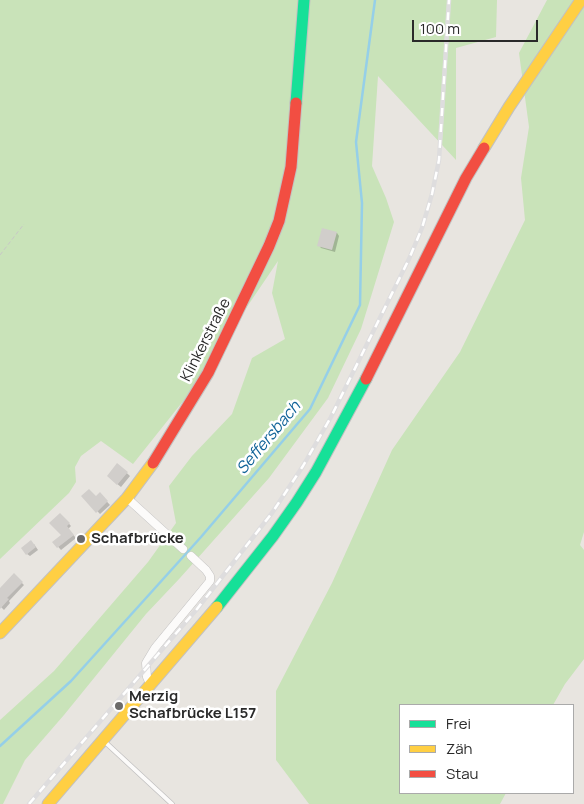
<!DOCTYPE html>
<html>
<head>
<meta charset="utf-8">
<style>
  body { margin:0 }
  #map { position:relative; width:584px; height:804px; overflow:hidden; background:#e8e5e0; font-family:Manrope,sans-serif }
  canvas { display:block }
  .legend { position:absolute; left:399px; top:704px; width:175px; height:90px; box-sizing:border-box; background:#fff; border:1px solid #aaa; margin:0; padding:6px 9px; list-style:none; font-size:15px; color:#2a2a2a }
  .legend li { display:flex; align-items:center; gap:10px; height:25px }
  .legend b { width:25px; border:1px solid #aaa }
  .scale { position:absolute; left:412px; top:20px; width:126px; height:22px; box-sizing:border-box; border:2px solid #2a2a2a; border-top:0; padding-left:6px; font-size:15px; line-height:18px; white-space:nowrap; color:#2a2a2a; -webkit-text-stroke:4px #fff; paint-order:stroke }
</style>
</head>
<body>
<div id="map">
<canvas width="584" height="804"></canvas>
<ul class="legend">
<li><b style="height:6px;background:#16e098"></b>Frei</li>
<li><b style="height:6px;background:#ffcf43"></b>Zäh</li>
<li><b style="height:6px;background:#f24e42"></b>Stau</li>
</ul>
<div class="scale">100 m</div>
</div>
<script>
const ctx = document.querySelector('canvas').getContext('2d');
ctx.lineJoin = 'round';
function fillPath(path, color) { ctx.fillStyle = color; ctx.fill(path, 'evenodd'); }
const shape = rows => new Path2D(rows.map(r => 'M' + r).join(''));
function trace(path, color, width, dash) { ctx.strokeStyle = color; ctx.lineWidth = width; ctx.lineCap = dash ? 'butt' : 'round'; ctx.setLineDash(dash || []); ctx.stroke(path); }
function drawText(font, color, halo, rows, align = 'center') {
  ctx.font = font + ' Manrope,sans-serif'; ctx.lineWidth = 5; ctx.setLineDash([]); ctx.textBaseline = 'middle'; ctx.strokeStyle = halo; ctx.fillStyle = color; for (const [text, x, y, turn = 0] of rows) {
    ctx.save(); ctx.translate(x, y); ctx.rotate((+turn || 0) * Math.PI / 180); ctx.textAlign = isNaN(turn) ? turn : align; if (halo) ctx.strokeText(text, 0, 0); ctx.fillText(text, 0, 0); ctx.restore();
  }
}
const green = shape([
  [0,0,497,0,496,37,456,48,456,160,378,76,372,166,386,198,394,222,361,329,328,398,269,478,180,578,146,614,64,715,25,760,3,804,0,804,0,720,54,671,148,562,176,523,169,486,192,456,232,414,252,358,285,339,272,293,278,261,184,400,133,464,101,441,81,456,75,467,76,482,69,493,0,559],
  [547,0,584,0,584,532,580,545,584,550,584,659,565,684,553,705,400,705,400,793,506,793,500,804,309,804,276,760,276,691,332,583,392,450,460,352,525,220,521,178,529,127,519,53]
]);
const shadow = shape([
  [323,229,337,233,339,236,335,252,321,248,319,245],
  [118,465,130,476,121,487,111,479],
  [100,494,110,505,100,514,83,496,96,498],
  [60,514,71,526,68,529,76,538,61,550,54,542,62,536],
  [34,544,38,550,30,556,27,554],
  [14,575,24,585,9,601,10,603,4,610,0,606,0,589]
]);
const stream = shape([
  [0,746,71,681,137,608,201,537,310,409,360,305,362,203,356,142,375,0]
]);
const building = shape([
  [322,228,337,232,332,250,317,246],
  [117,463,128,472,117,485,107,476],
  [89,489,96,496,100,492,108,501,96,513,81,496],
  [60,513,70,523,67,526,74,535,57,548,52,542,61,535,49,523],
  [31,540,36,547,26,555,21,548],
  [14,573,23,582,7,598,9,599,0,609,0,588]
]);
const path = shape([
  [0,255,24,224]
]);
const lane = shape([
  [105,742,172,804]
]);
const street = shape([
  [127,498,183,549],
  [150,684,147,677,146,663,155,648,210,581,210,576,206,570,191,556]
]);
const fast = shape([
  [296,103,304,0],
  [217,607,273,536,297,502,316,472,366,379]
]);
const slow = shape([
  [484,148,509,107,581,0],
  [0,633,127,498,153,463],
  [48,804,217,607]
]);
const jam = shape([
  [366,379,466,178,484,148],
  [153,463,208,373,269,246,279,221,291,167,296,103]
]);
const rail = shape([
  [29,804,197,609,272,513,303,466,331,417,409,259,422,228,432,194,439,160,449,0]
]);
const markers = [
  [81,539,5,"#6c6b6a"],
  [119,706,5,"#6c6b6a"]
];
const streetNames = [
  ["Klinkerstraße",206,340,-63]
];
const poiNames = [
  ["Schafbrücke",91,539],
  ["Merzig",129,697],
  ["Schafbrücke L157",129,714]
];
const waterNames = [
  ["Seffersbach",269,438,-50]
];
fillPath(green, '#c9e3b9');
fillPath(shadow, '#0003');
trace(stream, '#95cfe8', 2.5);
fillPath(building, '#d1cecb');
trace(lane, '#c2c1c1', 5.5);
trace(street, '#c2c1c1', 9);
trace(fast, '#c2c1c1', 13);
trace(slow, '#c2c1c1', 13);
trace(jam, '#c2c1c1', 13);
trace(path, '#c8c7c7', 1, [4, 2.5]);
trace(lane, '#fcfbfa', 4);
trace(street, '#fcfbfa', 8);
trace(fast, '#16e098', 11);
trace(slow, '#ffcf43', 11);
trace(jam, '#f24e42', 11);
trace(rail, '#deddde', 4.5);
trace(rail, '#fff', 2.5, [8]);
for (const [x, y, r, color] of markers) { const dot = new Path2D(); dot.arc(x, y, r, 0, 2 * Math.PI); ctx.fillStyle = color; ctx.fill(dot); trace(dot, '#fff', 2); }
drawText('15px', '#2a2a2a', '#fff', streetNames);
drawText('bold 15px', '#2a2a2a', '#fff', poiNames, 'left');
drawText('italic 16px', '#106398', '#fff', waterNames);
</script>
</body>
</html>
